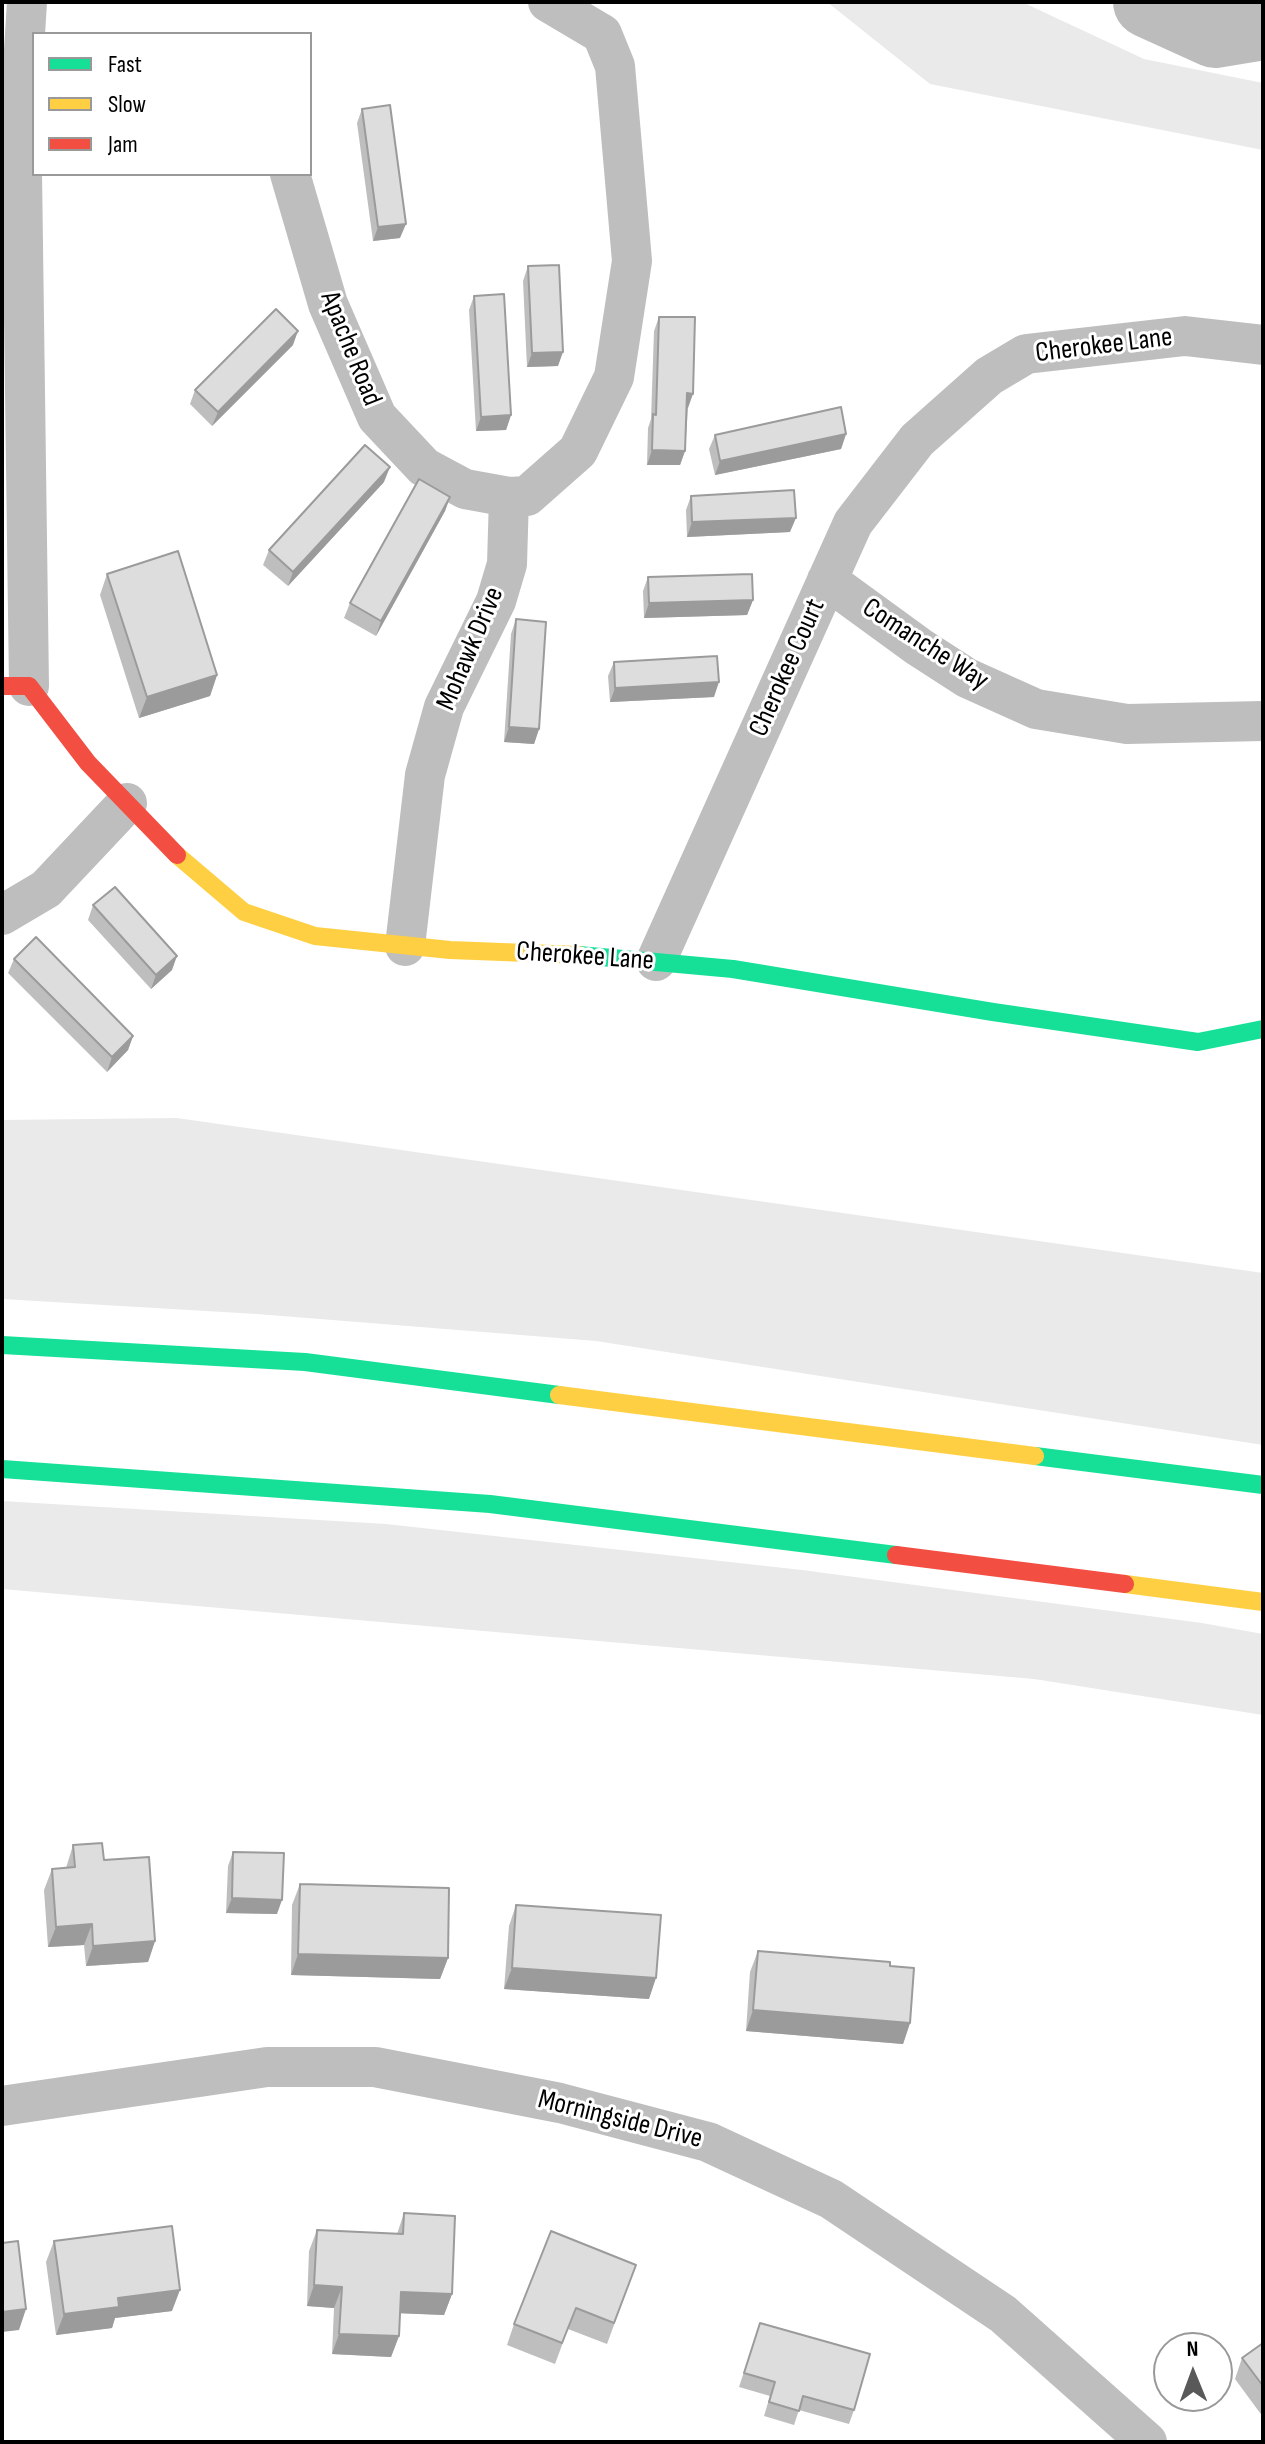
<!DOCTYPE html>
<html>
<head>
<meta charset="utf-8">
<style>
  body { margin:0 }
  #map { position:relative; width:1265px; height:2444px; overflow:hidden; background:#fff; font-family:"Sofia Sans Condensed",sans-serif }
  canvas { display:block }
  .frame { position:absolute; inset:0; border:4px solid #000; pointer-events:none }
  .legend { position:absolute; left:32px; top:32px; width:280px; height:144px; box-sizing:border-box; background:#fff; border:2px solid #999; margin:0; padding:10px 14px; list-style:none; font-size:24px; color:#000 }
  .legend li { display:flex; align-items:center; gap:16px; height:40px }
  .legend b { width:40px; border:2px solid #999 }
  .north { position:absolute; left:1153px; top:2332px; width:80px; height:80px; box-sizing:border-box; background:#fff; border:2px solid #999; border-radius:50%; rotate:359deg; font-size:22px; font-weight:700; line-height:32px; text-align:center; color:#000 }
  .north::after { content:''; display:block; margin:auto; width:28px; height:36px; background:#595959; clip-path:polygon(50% 0,100% 100%,50% 72%,0 100%) }
</style>
</head>
<body>
<div id="map">
<canvas width="1265" height="2444"></canvas>
<div class="frame"></div>
<ul class="legend">
<li><b style="height:10px;background:#16e098"></b>Fast</li>
<li><b style="height:10px;background:#ffcf43"></b>Slow</li>
<li><b style="height:10px;background:#f24e42"></b>Jam</li>
</ul>
<div class="north">N</div>
</div>
<script>
const ctx = document.querySelector('canvas').getContext('2d');
ctx.lineJoin = 'round';
function fillPath(path, color) { ctx.fillStyle = color; ctx.fill(path, 'evenodd'); }
const shape = rows => new Path2D(rows.map(r => 'M' + r).join(''));
function trace(path, color, width, dash) { ctx.strokeStyle = color; ctx.lineWidth = width; ctx.lineCap = dash ? 'butt' : 'round'; ctx.setLineDash(dash || []); ctx.stroke(path); }
function drawText(font, color, halo, rows, align = 'center') {
  ctx.font = font + ' "Sofia Sans Condensed",sans-serif'; ctx.lineWidth = 6; ctx.setLineDash([]); ctx.textBaseline = 'middle'; ctx.strokeStyle = halo; ctx.fillStyle = color; for (const [text, x, y, turn = 0] of rows) {
    ctx.save(); ctx.translate(x, y); ctx.rotate((+turn || 0) * Math.PI / 180); ctx.textAlign = isNaN(turn) ? turn : align; if (halo) ctx.strokeText(text, 0, 0); ctx.fillText(text, 0, 0); ctx.restore();
  }
}
const green = shape([
  [827,2,1022,2,1144,59,1263,83,1263,150,930,84],
  [177,1118,1263,1273,1263,1445,596,1341,257,1314,2,1299,2,1120],
  [2,1501,386,1524,802,1570,1202,1623,1263,1634,1263,1715,1034,1679,2,1589]
]);
const river = shape([
  [1149,2,1215,32,1263,24]
]);
const street = shape([
  [27,2,21,98,29,686],
  [290,174,328,304,377,417,424,467,465,489,509,497,527,496,578,451,614,377,632,261,615,66,602,34,548,2],
  [827,580,919,647,967,678,1036,709,1127,724,1263,721],
  [2,915,46,889,127,803],
  [405,946,425,775,444,707,496,601,507,564,509,497],
  [656,961,853,523,917,440,989,376,1026,354,1185,336,1263,345],
  [2,2106,267,2067,375,2067,560,2103,708,2142,831,2199,1003,2314,1147,2442]
]);
const fast = shape([
  [579,955,733,969,993,1012,1198,1042,1263,1029],
  [2,1345,305,1362,559,1395],
  [1035,1456,1263,1485],
  [2,1469,490,1504,896,1555]
]);
const slow = shape([
  [177,855,244,912,315,936,450,950,579,955],
  [559,1395,1035,1456],
  [1125,1584,1263,1602]
]);
const jam = shape([
  [2,686,29,686,88,763,177,855],
  [896,1555,1125,1584]
]);
const wall = shape([
  [362,109,400,238,373,241,357,123],
  [528,266,558,366,527,367,523,281],
  [474,296,511,415,506,430,476,431,469,310],
  [659,317,688,408,685,451,680,465,647,465,648,428,651,419,654,331],
  [293,345,212,426,190,404,195,390],
  [846,434,841,449,715,475,709,449,715,435],
  [384,482,288,586,263,565,269,550],
  [691,496,790,532,687,537,686,510],
  [450,497,445,511,376,636,344,618,350,603],
  [107,574,217,675,210,696,139,718,100,595],
  [648,577,753,600,747,615,644,618,643,591],
  [516,619,539,729,534,744,504,742,511,634],
  [614,662,714,697,610,702,608,676],
  [93,905,172,970,151,989,88,920],
  [14,959,133,1036,128,1050,107,1072,8,973],
  [73,1845,104,1860,155,1941,148,1962,86,1966,84,1945,48,1947,44,1890,52,1869,66,1868],
  [233,1852,277,1914,226,1913,228,1866],
  [300,1884,448,1958,440,1979,291,1975,292,1905],
  [516,1905,649,1999,504,1989,509,1926],
  [758,1951,890,1966,910,2023,903,2044,746,2031,750,1972],
  [404,2213,452,2294,444,2315,400,2313,399,2336,391,2357,332,2354,334,2308,307,2306,309,2251,317,2230,397,2234],
  [54,2241,172,2311,115,2318,112,2328,56,2335,46,2262],
  [636,2265,607,2344,568,2329,555,2364,507,2345,514,2324],
  [760,2323,854,2410,849,2424,799,2410,794,2425,764,2416,770,2396,739,2387],
  [1263,2343,1263,2417,1235,2379,1242,2358]
]);
const shadedWall = shape([
  [406,224,400,238,373,241,378,227],
  [298,331,293,345,212,426,218,412],
  [563,352,558,366,527,367,532,353],
  [687,393,693,394,688,408,682,407],
  [511,415,506,430,476,431,481,417],
  [846,434,841,449,715,475,720,461],
  [652,450,685,451,680,465,647,465],
  [390,467,384,482,288,586,293,572],
  [450,497,445,511,376,636,381,621],
  [796,518,790,532,687,537,692,522],
  [753,600,747,615,644,618,649,603],
  [217,675,210,696,139,718,147,697],
  [719,682,714,697,610,702,615,688],
  [509,727,539,729,534,744,504,742],
  [177,956,172,970,151,989,156,975],
  [133,1036,128,1050,107,1072,112,1057],
  [232,1898,282,1900,277,1914,226,1913],
  [92,1924,84,1945,48,1947,56,1927],
  [155,1941,148,1962,86,1966,93,1946],
  [298,1954,448,1958,440,1979,291,1975],
  [512,1968,656,1978,649,1999,504,1989],
  [753,2010,910,2023,903,2044,746,2031],
  [314,2285,342,2287,334,2308,307,2306],
  [180,2290,172,2311,115,2318,112,2328,56,2335,64,2314,118,2298],
  [401,2292,452,2294,444,2315,393,2313],
  [26,2309,19,2330,2,2332,2,2312],
  [339,2334,399,2336,391,2357,332,2354]
]);
const building = shape([
  [390,105,406,224,378,227,362,109,390,105],
  [559,265,563,352,532,353,528,266,559,265],
  [504,294,511,415,481,417,474,296,504,294],
  [276,309,298,331,218,412,195,390,276,309],
  [659,317,695,317,693,394,687,393,685,451,652,450,653,414,656,415,659,317],
  [841,407,846,434,720,461,715,435,841,407],
  [365,445,390,467,293,572,269,550,365,445],
  [419,479,450,497,381,621,350,603,419,479],
  [794,490,796,518,692,522,691,496,794,490],
  [178,551,217,675,147,697,107,574,178,551],
  [752,574,753,600,649,603,648,577,752,574],
  [516,619,546,622,539,729,509,727,516,619],
  [717,656,719,682,615,688,614,662,717,656],
  [115,887,177,956,156,975,93,905,115,887],
  [36,937,133,1036,112,1057,14,959,36,937],
  [102,1843,104,1860,149,1857,155,1941,93,1946,92,1924,56,1927,52,1869,75,1867,73,1845,102,1843],
  [233,1852,284,1853,282,1900,232,1898,233,1852],
  [300,1884,449,1888,448,1958,298,1954,300,1884],
  [516,1905,661,1915,656,1978,512,1968,516,1905],
  [758,1951,890,1962,890,1966,914,1968,910,2023,753,2010,758,1951],
  [404,2213,455,2216,452,2294,401,2292,399,2336,339,2334,342,2287,314,2285,317,2230,403,2234,404,2213],
  [172,2226,180,2290,118,2298,119,2307,64,2314,54,2241,172,2226],
  [551,2231,636,2265,614,2323,576,2308,562,2343,514,2324,551,2231],
  [18,2241,26,2309,2,2312,2,2243,18,2241],
  [760,2323,870,2354,854,2410,803,2396,799,2411,769,2402,775,2382,744,2373,760,2323],
  [1263,2343,1263,2386,1242,2358,1263,2343]
]);
const streetNames = [
  ["Cherokee Lane",1104,346,-7],
  ["Apache Road",350,349,68],
  ["Comanche Way",925,645,33],
  ["Mohawk Drive",471,649,-67],
  ["Cherokee Court",788,668,-66],
  ["Cherokee Lane",585,957,4],
  ["Morningside Drive",620,2120,14]
];
fillPath(green, '#eaeaea');
trace(river, '#bcbcbc', 72);
trace(street, '#bebebe', 40);
trace(fast, '#16e098', 18);
trace(slow, '#ffcf43', 18);
trace(jam, '#f24e42', 18);
fillPath(wall, '#bebebe');
fillPath(shadedWall, '#9b9b9b');
fillPath(building, '#ddd');
trace(building, '#9b9b9b', 2);
drawText('28px', '#000', '#fff', streetNames);
</script>
</body>
</html>
